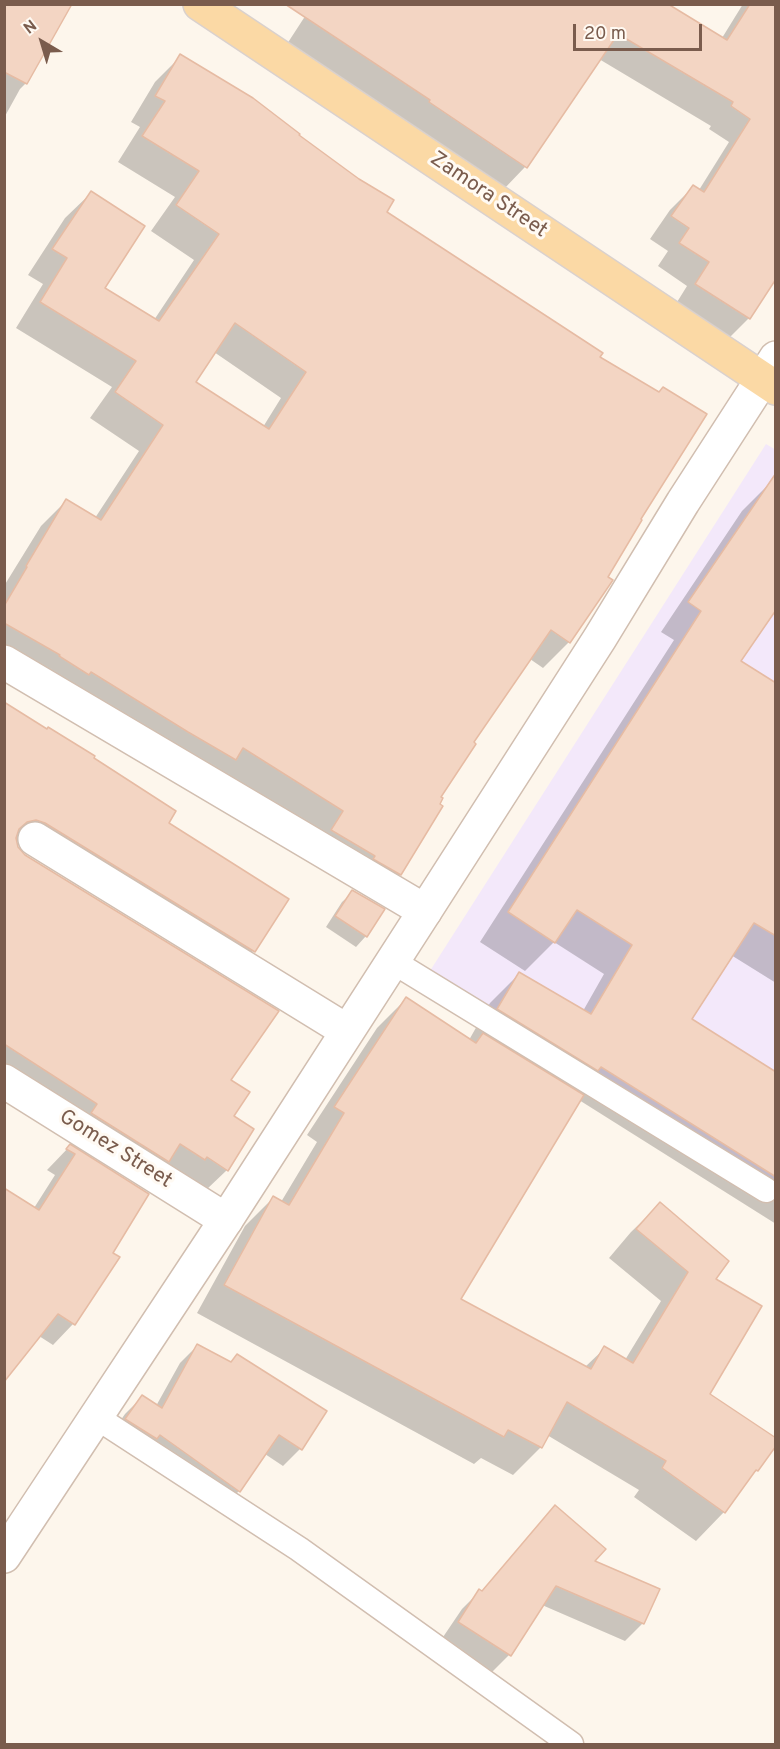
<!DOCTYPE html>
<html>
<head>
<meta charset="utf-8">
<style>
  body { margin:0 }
  #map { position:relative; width:780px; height:1749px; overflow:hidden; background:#fdf6ec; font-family:Overpass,sans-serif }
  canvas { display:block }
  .frame { position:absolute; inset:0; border:6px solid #7a5c4d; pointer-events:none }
  .north { position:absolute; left:12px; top:12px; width:60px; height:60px; -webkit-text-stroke:4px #fffaf3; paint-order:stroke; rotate:322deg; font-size:16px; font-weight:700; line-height:24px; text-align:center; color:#7a5c4d }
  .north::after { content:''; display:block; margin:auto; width:21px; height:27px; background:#7a5c4d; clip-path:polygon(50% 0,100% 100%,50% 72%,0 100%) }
  .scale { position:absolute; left:573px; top:24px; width:129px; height:27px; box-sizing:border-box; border:3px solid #7a5c4d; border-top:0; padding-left:8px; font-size:18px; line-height:21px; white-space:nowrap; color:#7a5c4d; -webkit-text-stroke:4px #fffaf3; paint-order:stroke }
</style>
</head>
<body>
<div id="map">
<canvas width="780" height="1749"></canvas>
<div class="frame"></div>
<div class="north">N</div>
<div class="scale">20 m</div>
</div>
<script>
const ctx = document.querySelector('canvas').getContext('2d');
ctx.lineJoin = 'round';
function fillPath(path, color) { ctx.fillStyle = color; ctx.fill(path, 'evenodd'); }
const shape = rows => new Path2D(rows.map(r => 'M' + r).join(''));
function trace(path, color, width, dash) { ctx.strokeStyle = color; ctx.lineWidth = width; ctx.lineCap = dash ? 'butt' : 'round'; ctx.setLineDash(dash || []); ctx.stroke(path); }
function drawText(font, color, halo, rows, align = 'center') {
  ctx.font = font + ' Overpass,sans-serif'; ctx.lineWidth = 6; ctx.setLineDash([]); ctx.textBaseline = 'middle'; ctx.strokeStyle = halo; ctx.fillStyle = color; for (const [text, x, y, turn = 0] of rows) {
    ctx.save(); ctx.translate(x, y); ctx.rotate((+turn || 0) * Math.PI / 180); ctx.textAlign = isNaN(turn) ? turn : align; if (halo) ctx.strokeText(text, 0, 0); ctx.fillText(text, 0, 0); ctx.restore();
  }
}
const education = shape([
  [766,444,776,450,775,1193,428,974]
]);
const shadow = shape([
  [4,4,26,83,20,89,4,118],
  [313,4,722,38,743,4,776,4,749,318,726,341,674,307,687,286,658,266,668,251,650,239,670,210,693,187,699,190,729,142,709,129,711,126,599,59,525,167,503,190,287,44],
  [181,56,297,136,385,213,598,358,639,520,606,577,611,580,569,642,543,668,530,659,472,743,439,797,400,874,374,899,4,664,4,586,41,526,66,501,95,518,139,451,90,418,112,387,16,328,43,284,28,275,65,218,91,193,102,288,154,320,194,260,151,231,175,197,118,162,140,127,131,122,155,82],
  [214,352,281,398,263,427,194,382],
  [771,482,739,662,776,685,776,983,731,955,690,1019,776,1074,776,1224,579,1100,459,1299,585,1367,605,1348,625,1360,661,1301,609,1258,631,1232,660,1204,714,1279,708,1395,757,1470,745,1482,724,1512,696,1541,634,1497,639,1490,547,1435,541,1447,513,1475,481,1458,474,1464,197,1313,245,1226,273,1198,281,1202,317,1142,307,1135,377,1028,406,999,469,1040,490,1003,519,974,583,1011,604,974,554,942,525,971,480,942,674,640,661,632,742,511],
  [4,704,92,758,167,823,287,899,253,951,233,972,24,843,15,841,17,848,229,1081,232,1116,227,1170,206,1190,4,1079],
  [353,892,366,936,356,947,326,927,342,902],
  [70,1146,147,1195,111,1253,73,1324,53,1345,39,1336,34,1208,55,1175,47,1170],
  [197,1346,300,1449,283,1466,265,1454,239,1491,222,1508,109,1437,125,1414,142,1397,156,1406,180,1363],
  [555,1508,593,1562,643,1623,625,1641,542,1605,509,1655,492,1672,441,1640,462,1609,480,1591,481,1592,538,1525]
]);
const building = shape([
  [4,4,72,4,27,84,4,72,4,4],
  [285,4,668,4,727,40,750,4,776,4,776,279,750,319,695,284,709,262,679,243,689,228,671,216,693,185,704,192,750,119,731,106,733,102,618,34,527,168,429,102,430,100,285,4],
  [180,54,253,98,300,134,299,135,359,179,394,200,387,212,603,353,600,357,659,392,663,387,707,414,641,519,642,520,608,577,613,580,570,643,551,630,474,742,476,744,441,797,443,798,440,804,443,806,401,875,373,859,375,856,331,830,343,811,243,748,236,760,188,732,91,672,89,675,59,656,60,655,4,623,4,606,27,567,26,566,66,499,101,520,163,425,115,392,136,361,40,302,67,258,52,249,91,191,145,226,105,288,159,321,219,234,176,205,199,171,142,136,165,101,155,96,180,54],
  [235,323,306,372,269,429,196,382,235,323],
  [776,473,776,610,741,661,776,683,776,936,754,923,692,1019,776,1072,776,1177,601,1067,598,1071,497,1009,519,972,591,1014,632,945,577,910,555,943,508,912,701,611,688,602,776,473],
  [4,702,47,729,48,727,95,756,94,758,176,811,169,823,289,899,255,952,45,823,36,820,27,822,19,829,16,838,18,847,25,855,279,1011,231,1080,250,1092,234,1116,254,1129,228,1171,207,1157,205,1160,180,1144,169,1162,91,1113,97,1104,4,1044,4,702],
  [352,890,385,909,367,937,335,916,352,890],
  [406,997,476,1043,483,1033,584,1095,461,1299,591,1369,604,1346,633,1363,688,1272,636,1229,660,1202,729,1261,716,1279,762,1306,710,1394,776,1438,776,1446,758,1471,756,1470,725,1513,662,1468,666,1461,567,1402,542,1448,508,1430,504,1437,224,1285,273,1196,289,1205,344,1113,334,1107,406,997],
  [70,1144,149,1194,113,1253,120,1257,75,1325,58,1314,4,1382,4,1188,39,1210,75,1154,66,1149,70,1144],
  [197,1344,231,1362,237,1354,327,1411,302,1450,279,1435,240,1492,160,1435,157,1439,125,1419,142,1395,162,1408,197,1344],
  [555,1505,606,1549,595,1561,660,1589,644,1624,556,1586,511,1656,458,1622,479,1589,482,1591,555,1505]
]);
const service = shape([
  [392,961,766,1190],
  [96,1417,299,1549,571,1744]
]);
const minor = shape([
  [4,662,425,911],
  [35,839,347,1031],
  [4,1081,226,1220]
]);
const tertiary = shape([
  [4,1556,226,1220,425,911,600,638,683,502,776,358]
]);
const primary = shape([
  [200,4,776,388]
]);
const streetNames = [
  ["Zamora Street",488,196,34],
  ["Gomez Street",115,1150,32]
];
fillPath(education, '#f3e8fa');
fillPath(shadow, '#0003');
fillPath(building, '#f3d5c3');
trace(building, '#e6bba3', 1.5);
trace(service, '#d1beb0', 27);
trace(minor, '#d1beb0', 36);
trace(tertiary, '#d1beb0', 36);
trace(primary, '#dad1cd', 36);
trace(service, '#fff', 24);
trace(minor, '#fff', 33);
trace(tertiary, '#fff', 33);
trace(primary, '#fbd9a5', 33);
drawText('21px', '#7a5c4d', '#fffaf3', streetNames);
</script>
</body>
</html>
